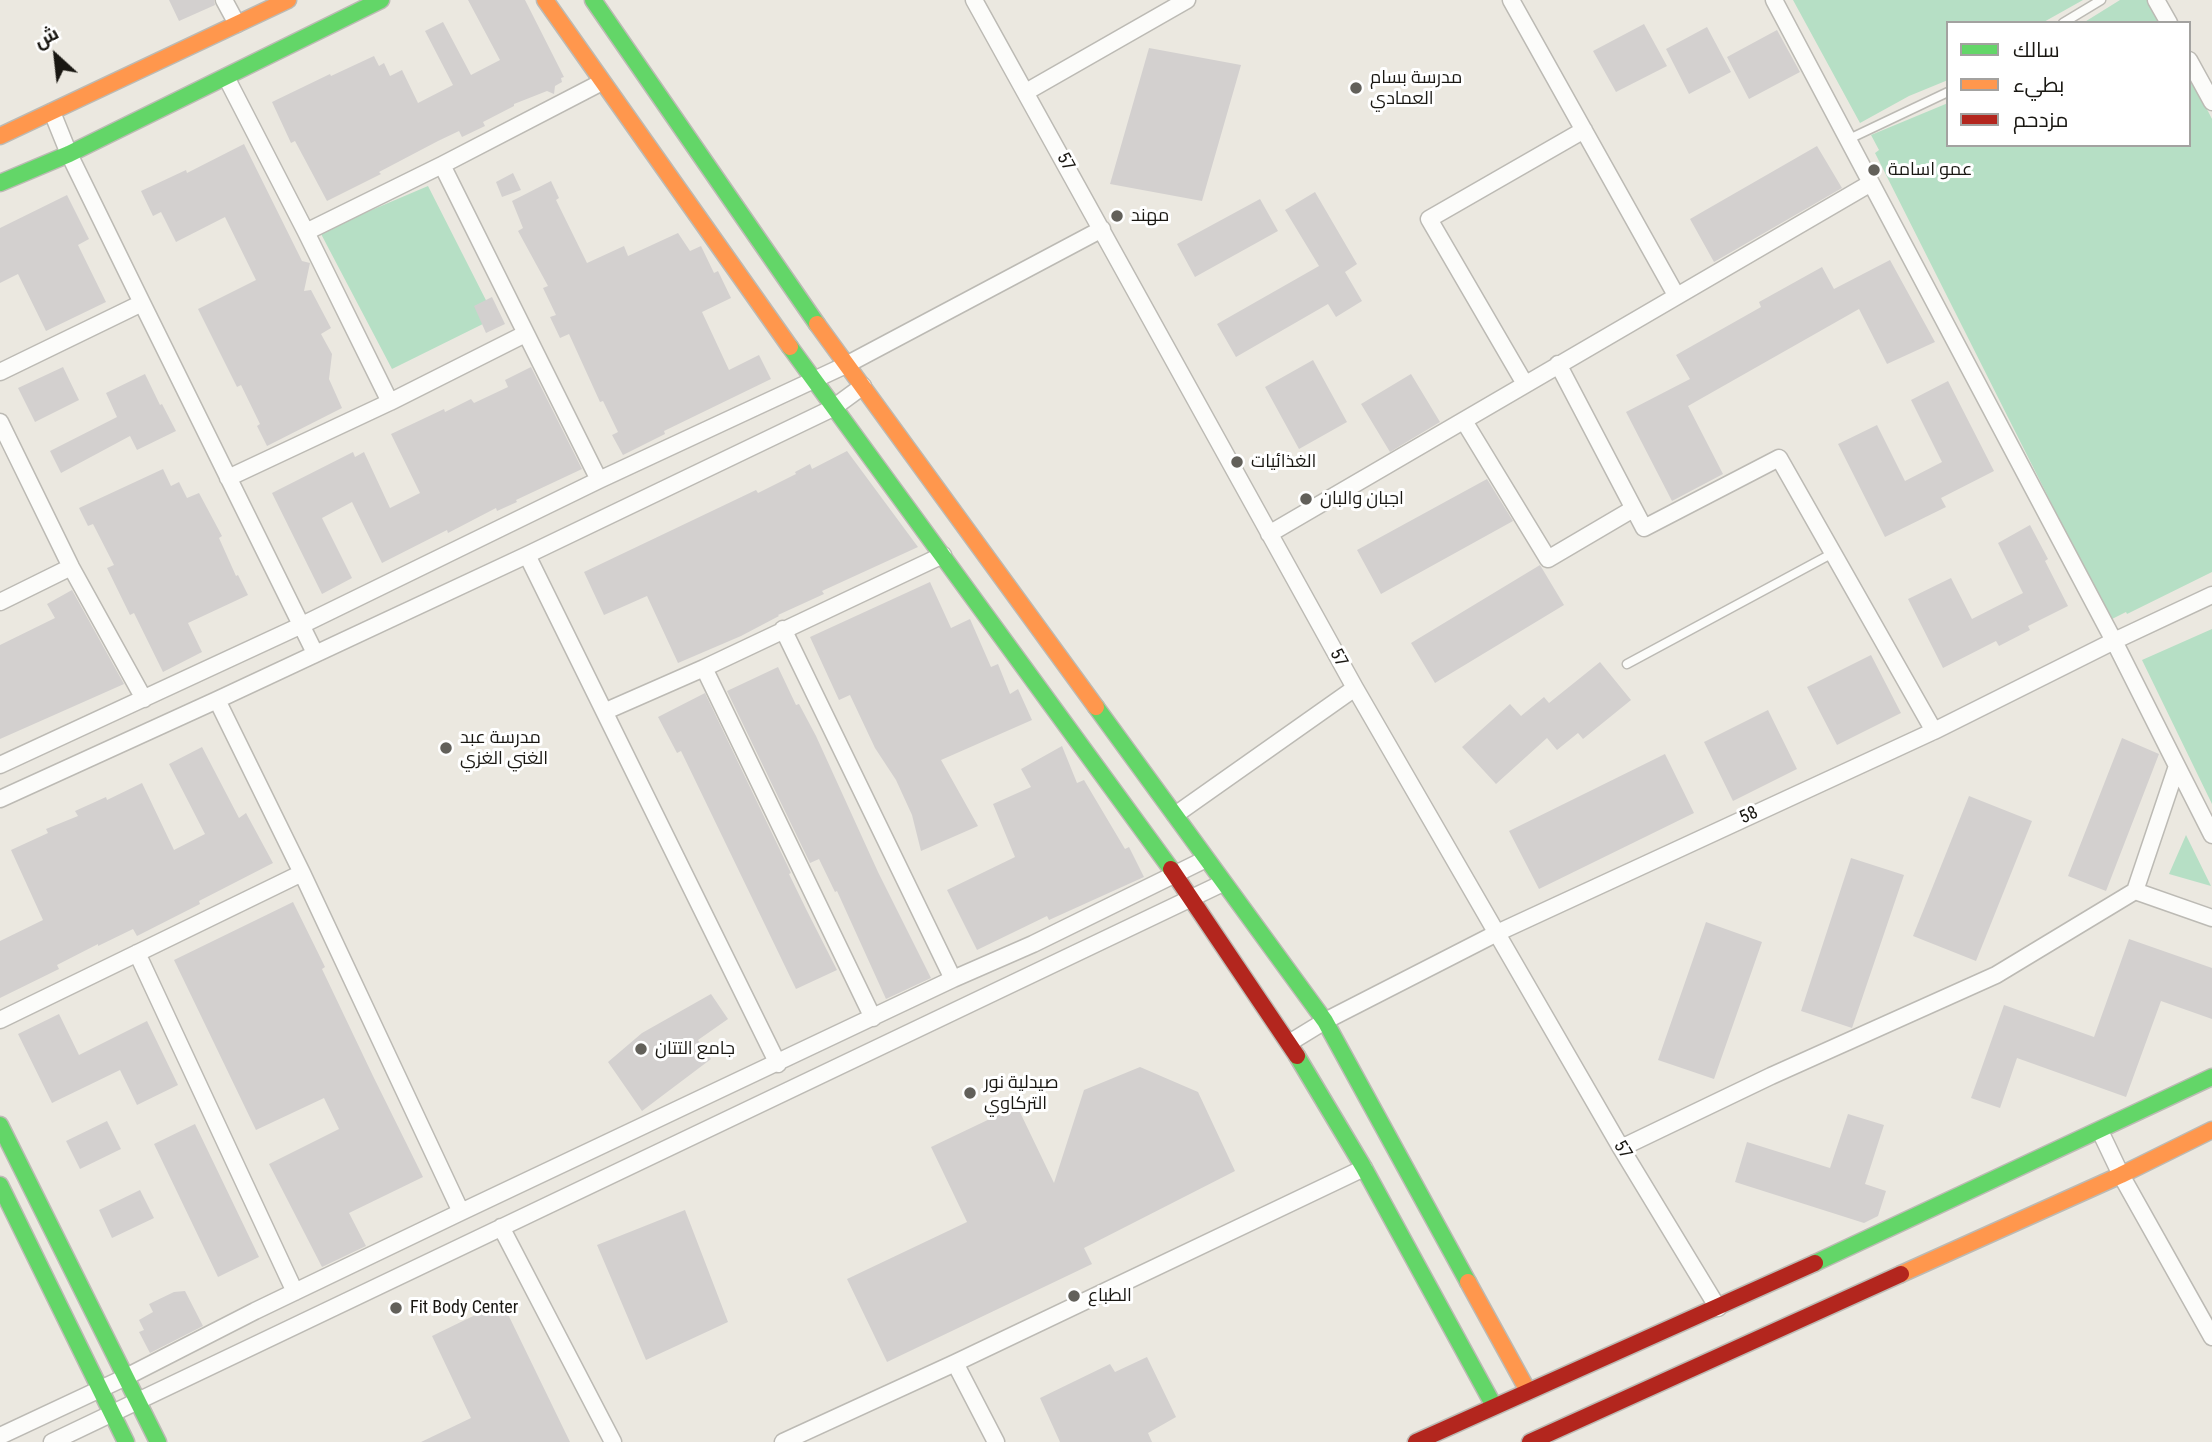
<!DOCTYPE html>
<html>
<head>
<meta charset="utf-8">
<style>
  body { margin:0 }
  #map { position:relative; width:2212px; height:1442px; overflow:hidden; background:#ebe8e0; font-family:"Roboto Condensed",Cairo,sans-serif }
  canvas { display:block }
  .legend { position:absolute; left:1946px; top:21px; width:245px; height:126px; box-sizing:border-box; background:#fff; border:2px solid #a3a2a0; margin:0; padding:9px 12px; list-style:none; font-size:21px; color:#191712 }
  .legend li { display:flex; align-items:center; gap:14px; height:35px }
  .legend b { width:35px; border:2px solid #a3a2a0 }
  .north { position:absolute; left:21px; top:21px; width:70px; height:70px; -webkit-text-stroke:5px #fff; paint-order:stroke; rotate:333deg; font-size:19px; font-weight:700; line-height:28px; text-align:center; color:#191712 }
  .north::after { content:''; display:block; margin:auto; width:24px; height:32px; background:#191712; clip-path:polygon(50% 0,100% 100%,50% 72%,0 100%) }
</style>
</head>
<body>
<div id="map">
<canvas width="2212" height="1442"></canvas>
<ul class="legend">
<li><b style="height:9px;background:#63d668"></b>سالك</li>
<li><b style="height:9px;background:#ff974d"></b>بطيء</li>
<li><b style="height:9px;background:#b3261e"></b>مزدحم</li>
</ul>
<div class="north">ش</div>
</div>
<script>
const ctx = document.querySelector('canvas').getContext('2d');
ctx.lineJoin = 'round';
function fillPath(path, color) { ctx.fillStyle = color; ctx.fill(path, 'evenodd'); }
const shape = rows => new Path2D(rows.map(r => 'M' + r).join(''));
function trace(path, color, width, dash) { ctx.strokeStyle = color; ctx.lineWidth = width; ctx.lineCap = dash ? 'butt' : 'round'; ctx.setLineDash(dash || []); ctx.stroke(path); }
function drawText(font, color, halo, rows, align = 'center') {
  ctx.font = font + ' "Roboto Condensed",Cairo,sans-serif'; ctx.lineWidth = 6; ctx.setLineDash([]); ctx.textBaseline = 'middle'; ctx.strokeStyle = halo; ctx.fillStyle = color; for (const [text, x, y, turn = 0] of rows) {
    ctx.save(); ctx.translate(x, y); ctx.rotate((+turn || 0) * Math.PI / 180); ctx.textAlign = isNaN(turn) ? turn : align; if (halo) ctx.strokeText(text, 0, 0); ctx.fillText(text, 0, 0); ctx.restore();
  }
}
const green = shape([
  [1793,0,2083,0,2042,23,1948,23,1948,80,1909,96,1860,123],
  [2120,0,2152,0,2163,23,2083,23],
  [2189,74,2212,119,2212,572,2127,614,2126,612,2110,620,1875,153,1879,150,1871,135,1948,103,1948,145,2189,145],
  [428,186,495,318,392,369,320,232],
  [2212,629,2212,804,2142,660],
  [2186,835,2211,886,2169,874]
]);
const building = shape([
  [169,0,214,0,215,5,179,21],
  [468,0,525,0,564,77,561,78,562,82,555,86,554,94,547,91,514,104,514,106,483,122,485,126,462,137,459,131,438,141,379,172,381,174,327,201,295,141,291,143,272,102,330,74,331,76,374,56,379,66,384,63,390,76,402,70,418,103,453,85,425,31,443,22,471,75,500,60],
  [1644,24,1667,66,1616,92,1593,51],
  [1707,27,1731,72,1689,94,1666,49],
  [1777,30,1800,72,1749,99,1727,57],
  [1149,48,1241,65,1202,201,1110,184],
  [244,144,302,261,310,263,304,291,311,290,331,328,321,334,332,354,329,379,342,408,267,446,257,426,260,424,241,385,237,387,198,309,256,280,225,217,176,242,161,212,153,216,141,191,186,170,187,173],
  [1817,146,1842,188,1714,262,1690,219],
  [513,173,521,190,502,197,496,182],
  [551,181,559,198,556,200,587,263,624,246,628,256,678,233,690,251,701,246,714,273,718,271,731,298,702,312,729,370,759,355,771,379,664,431,665,434,623,455,612,435,618,432,603,401,600,402,569,334,560,338,550,317,556,315,543,288,548,286,518,231,523,228,512,201],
  [1315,192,1357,264,1345,272,1362,301,1336,317,1328,304,1236,357,1217,324,1319,266,1285,210],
  [67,195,89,239,78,245,106,302,46,331,18,274,0,283,0,228],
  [1260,199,1278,231,1195,277,1177,244],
  [1890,260,1935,342,1887,364,1859,309,1688,406,1723,474,1672,501,1626,412,1690,379,1676,355,1761,307,1759,302,1822,267,1834,289],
  [492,297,505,324,486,333,474,306],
  [1313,360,1347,422,1299,449,1265,387],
  [63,367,79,400,35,422,18,388],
  [531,367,582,469,516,500,517,502,497,511,496,508,448,533,447,530,382,563,352,502,322,518,352,578,322,594,272,493,353,452,355,457,364,452,390,508,420,493,391,434,444,409,445,412,471,399,474,403,508,387,505,380],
  [145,374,160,405,162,404,176,431,137,450,130,436,61,473,50,451,117,417,106,393],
  [1411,374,1440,422,1390,452,1361,404],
  [1948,381,1994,471,1941,498,1946,507,1885,537,1838,444,1877,425,1905,481,1942,462,1911,400],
  [847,451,918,547,822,591,824,594,778,615,779,616,741,636,678,663,647,596,604,615,584,572,756,490,758,493,796,474,795,472,810,464,812,469],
  [163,469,171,486,179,482,187,498,199,493,222,536,219,538,236,576,238,575,248,595,188,623,202,652,163,672,134,613,130,615,107,568,114,565,93,524,88,526,79,508],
  [1487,479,1513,521,1381,594,1357,550],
  [2030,525,2048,559,2045,561,2068,606,2028,626,2030,630,1999,646,1996,641,1943,668,1908,599,1951,578,1972,619,2023,593,1998,543],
  [1540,565,1564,605,1435,683,1411,643],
  [930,582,951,628,970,619,991,667,998,664,1010,694,1018,689,1032,720,941,760,978,826,921,851,912,815,896,780,875,748,850,695,839,700,810,637],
  [72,590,124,684,0,739,0,645,55,618,47,604],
  [1871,655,1901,713,1837,745,1807,687],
  [1600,662,1631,700,1583,739,1578,733,1557,750,1547,738,1496,784,1462,747,1510,704,1521,716,1544,697,1549,703],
  [778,667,796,705,799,704,816,736,878,872,931,978,886,999,837,891,835,892,819,859,810,863,727,691],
  [705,693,791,873,789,874,806,909,837,970,796,989,681,751,677,753,658,717],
  [1768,710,1797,769,1733,801,1704,742],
  [2122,738,2159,754,2106,891,2068,876],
  [1062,746,1077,783,1084,780,1125,849,1129,847,1144,877,1049,920,1047,916,977,950,947,890,1015,857,993,804,1031,787,1021,769],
  [202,747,239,818,246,813,273,863,199,901,200,904,137,936,133,929,98,946,98,944,57,965,59,969,0,998,0,941,43,920,11,850,48,833,46,829,78,816,75,811,106,797,107,800,142,783,174,850,205,834,169,764],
  [1665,754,1694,813,1539,889,1509,831],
  [1969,796,2032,821,1976,961,1913,936],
  [1851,858,1904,875,1852,1028,1801,1011],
  [293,902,325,967,322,969,373,1076,423,1177,349,1213,366,1246,322,1267,269,1164,339,1129,324,1098,256,1130,174,960],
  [1706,922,1762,942,1714,1079,1658,1060],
  [2129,939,2212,968,2212,1019,2161,1001,2126,1097,2017,1058,2000,1108,1971,1098,2004,1005,2094,1037],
  [711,994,728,1019,698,1040,711,1059,642,1111,608,1062,642,1033],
  [59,1014,79,1055,147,1021,178,1085,137,1105,120,1070,52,1103,18,1034],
  [1140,1067,1198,1092,1235,1171,1084,1248,1092,1264,887,1362,847,1279,967,1222,931,1147,1017,1106,1054,1183,1084,1090],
  [1848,1114,1884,1125,1865,1184,1886,1191,1878,1216,1864,1223,1735,1182,1747,1142,1830,1168],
  [107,1121,121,1149,80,1169,66,1141],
  [195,1124,259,1257,218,1277,154,1144],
  [140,1190,154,1218,112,1238,99,1210],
  [685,1210,728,1322,646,1360,597,1245],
  [185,1291,203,1326,150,1353,139,1332,144,1330,139,1320,153,1312,149,1304,174,1292],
  [502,1302,570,1442,421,1442,471,1418,432,1336],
  [1147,1357,1176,1417,1148,1433,1152,1442,1060,1442,1040,1398,1110,1364,1115,1372]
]);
const lane = shape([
  [2063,23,2101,0],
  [1849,139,1948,92],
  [1627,664,1833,553]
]);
const street = shape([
  [224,0,237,24],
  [974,0,1355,688,1621,1148,1718,1308],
  [1511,0,1676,295],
  [2156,0,2169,23],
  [2189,60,2212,102],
  [226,77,306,232,390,402],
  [1026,92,1187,0],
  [52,112,69,154,142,303,315,653],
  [442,165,599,480],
  [306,232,442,165,602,82],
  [1558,364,1644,528,1779,458,1934,731],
  [0,372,142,303],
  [1525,384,1429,219,1584,130],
  [1464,421,1548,559,1633,509],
  [0,422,71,567,144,699],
  [228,478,390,402,525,334],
  [1269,534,1871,183],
  [527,555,778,1064],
  [0,602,71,567],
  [783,629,953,979],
  [704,668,873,1018],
  [217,700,302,873,461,1212],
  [606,711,704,668,943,555],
  [0,765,302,625,599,480,846,365,1102,229],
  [2177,766,2212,835],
  [0,799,217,700,527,555,833,408,863,386],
  [1175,815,1355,688],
  [2135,891,2212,918],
  [137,953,295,1292],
  [0,1020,302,873],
  [1289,1043,1325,1021,1497,933,1934,731,2114,641,2212,595],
  [2100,1131,2121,1175,2212,1337],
  [1621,1148,1771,1076,1996,975,2135,891,2177,766,2114,641,1774,0],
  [501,1227,613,1442],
  [955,1363,996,1442],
  [0,1436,126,1377,255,1311,461,1212,953,979,1033,944,1206,859],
  [52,1442,1223,883],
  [783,1442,955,1363,1364,1168]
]);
const fast = shape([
  [593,0,817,324],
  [0,183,69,154,381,0],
  [790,347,1171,869],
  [1096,707,1325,1021,1468,1282],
  [1297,1056,1364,1168,1494,1406],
  [0,1125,158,1442],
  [0,1185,126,1442],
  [1815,1263,2212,1077]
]);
const slow = shape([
  [545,0,790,347],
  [0,136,288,0],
  [817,324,1096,707],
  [1901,1274,2121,1175,2212,1130],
  [1468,1282,1528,1391]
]);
const jam = shape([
  [1171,869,1297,1056],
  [1416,1442,1815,1263],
  [1530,1442,1901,1274]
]);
const markers = [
  [1356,88,7,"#62605a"],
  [1874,170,7,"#62605a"],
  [1117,216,7,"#62605a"],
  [1237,462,7,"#62605a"],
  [1306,499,7,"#62605a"],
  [446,748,7,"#62605a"],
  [641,1049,7,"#62605a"],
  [970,1093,7,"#62605a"],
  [1074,1296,7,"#62605a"],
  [396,1308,7,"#62605a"]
];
const poiNames = [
  ["مدرسة بسام",1370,78],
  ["العمادي",1370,99],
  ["عمو اسامة",1888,170],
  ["مهند",1131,216],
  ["الغذائيات",1251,462],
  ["اجبان والبان",1320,499],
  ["مدرسة عبد",460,738],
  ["الغني الغزي",460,759],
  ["جامع التتان",655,1049],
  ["صيدلية نور",984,1083],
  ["التركاوي",984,1104],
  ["الطباع",1088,1296],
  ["Fit Body Center",410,1308]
];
const streetNames = [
  ["57",1065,162,61],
  ["57",1338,658,61],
  ["58",1749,816,-25],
  ["57",1622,1150,59]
];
fillPath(green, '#b6dfc5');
fillPath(building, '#d3d0cf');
trace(lane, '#bcbab4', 11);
trace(street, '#bcbab4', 19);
trace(fast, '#bcbab4', 19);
trace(slow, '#bcbab4', 19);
trace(jam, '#bcbab4', 19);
trace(lane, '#fcfcfa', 8);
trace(street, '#fcfcfa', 16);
trace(fast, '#63d668', 16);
trace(slow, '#ff974d', 16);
trace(jam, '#b3261e', 16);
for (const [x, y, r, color] of markers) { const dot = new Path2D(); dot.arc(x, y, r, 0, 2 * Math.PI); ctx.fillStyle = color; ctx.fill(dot); trace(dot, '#fff', 2.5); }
drawText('18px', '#191712', '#fff', poiNames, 'left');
drawText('18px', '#191712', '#fff', streetNames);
</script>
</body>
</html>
